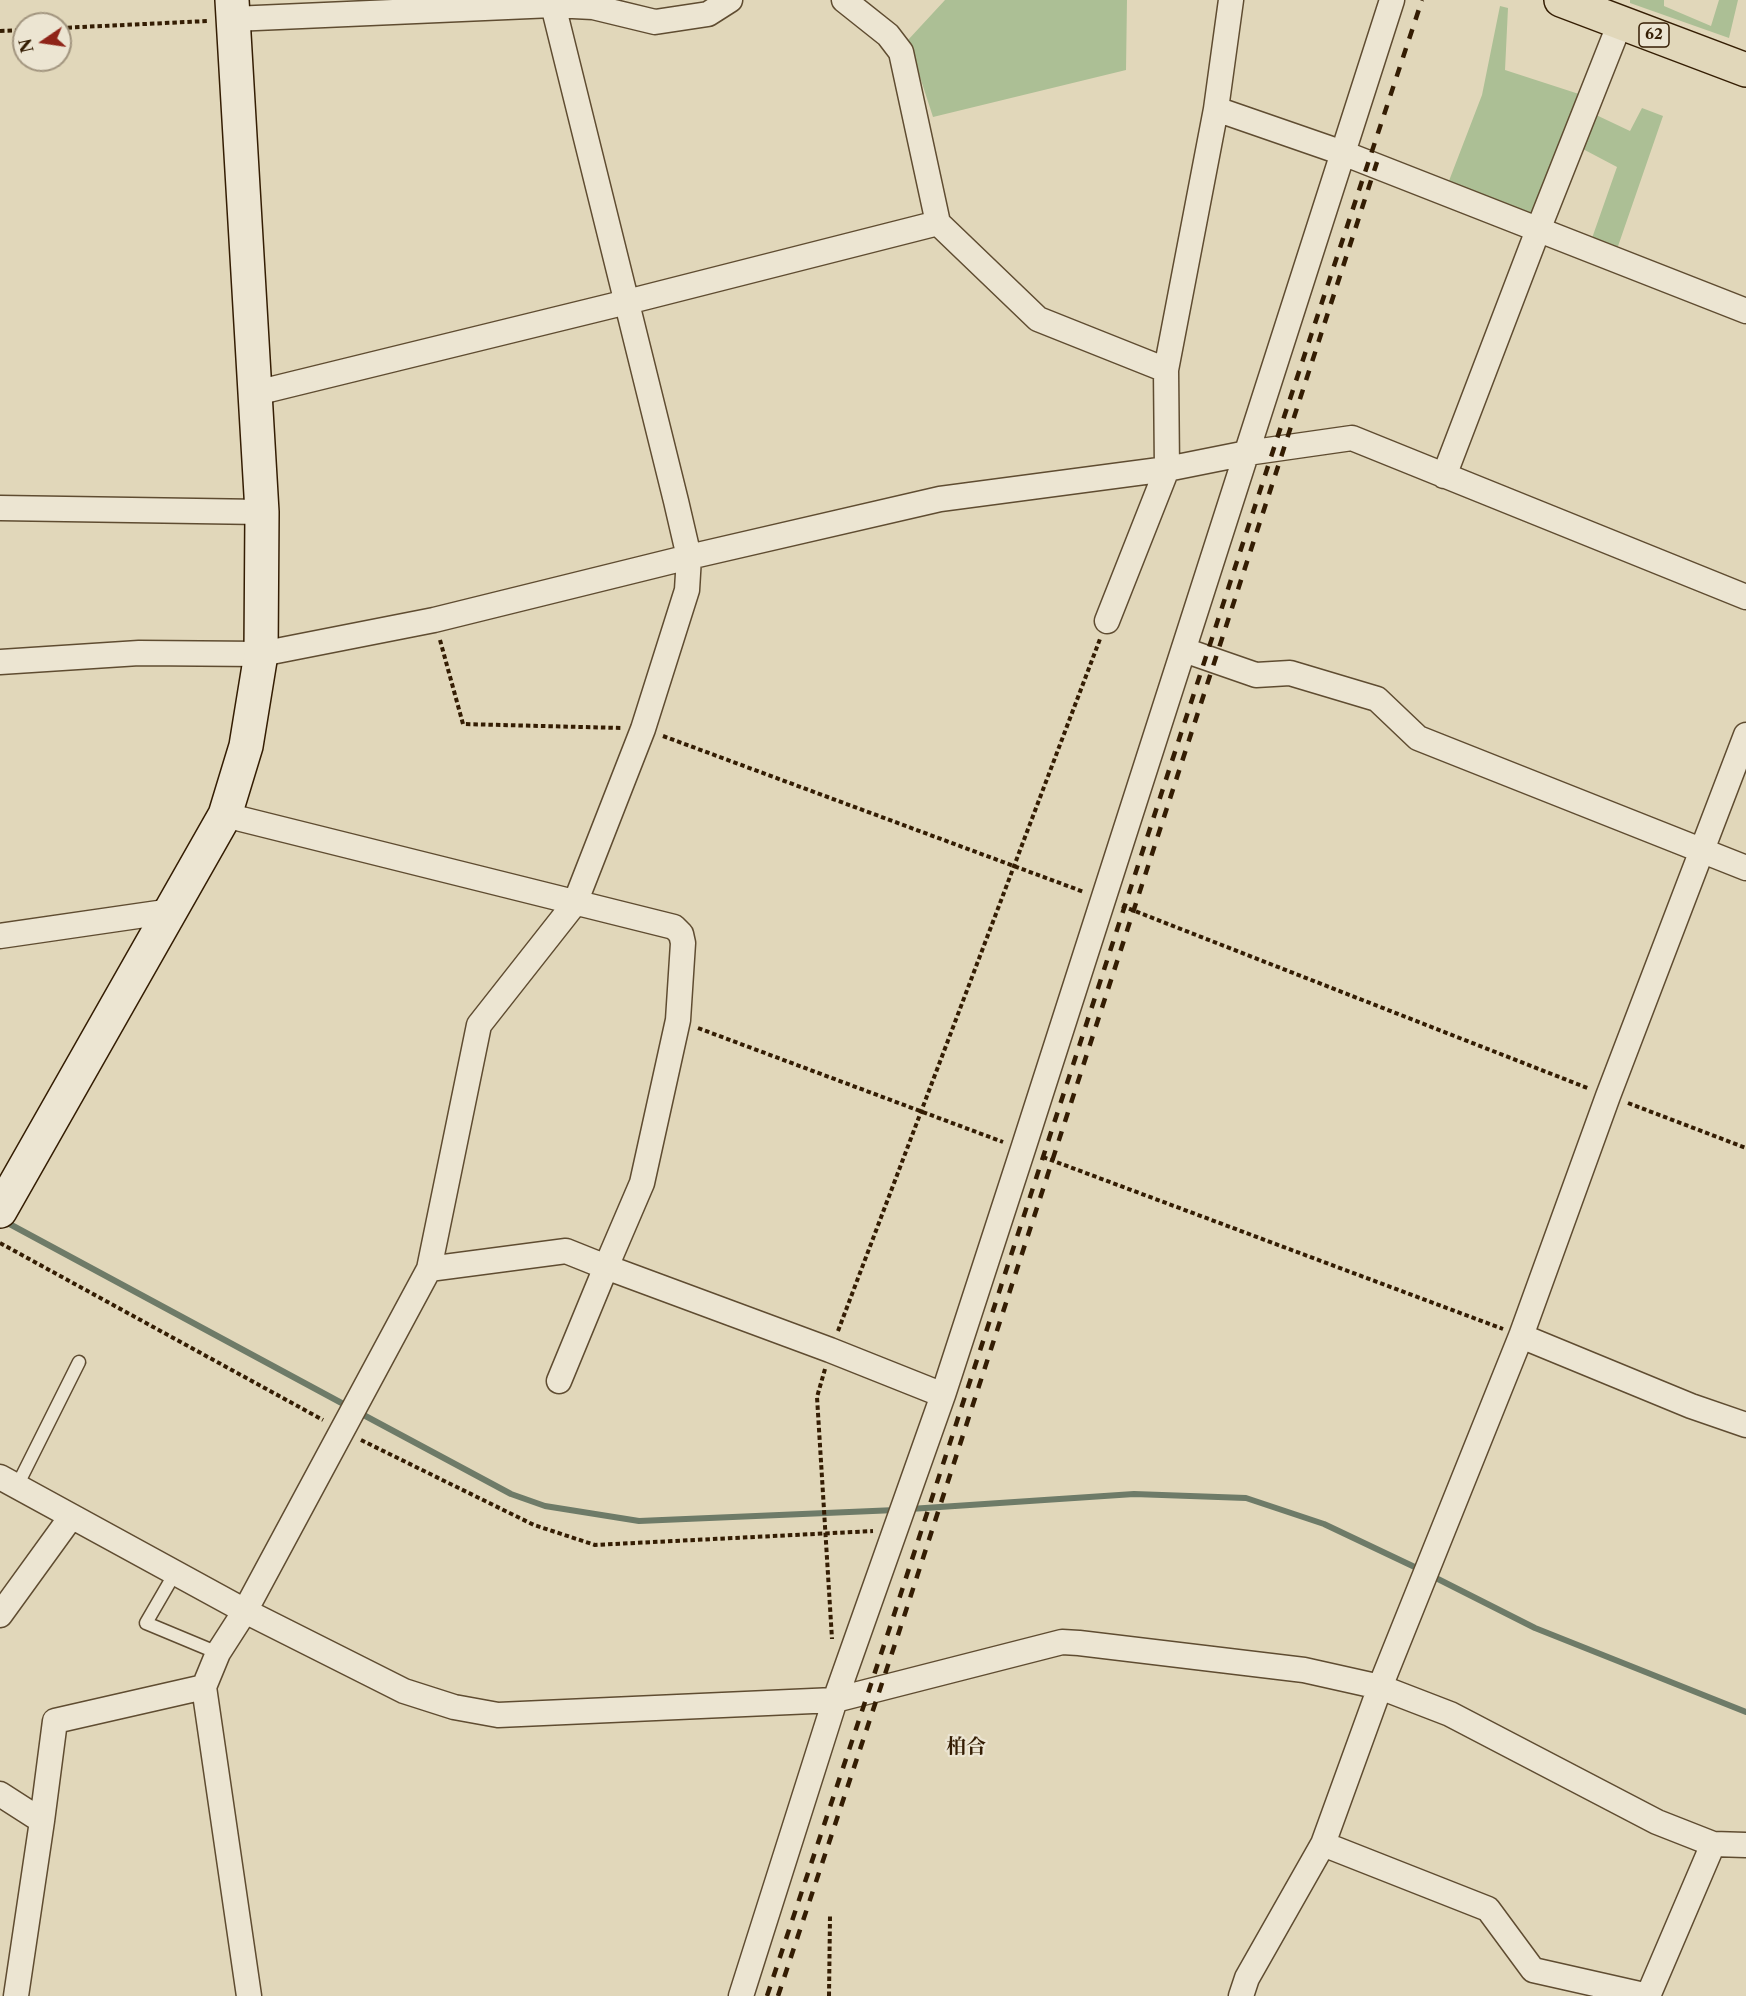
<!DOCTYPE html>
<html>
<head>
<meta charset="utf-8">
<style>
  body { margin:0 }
  #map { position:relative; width:1746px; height:1996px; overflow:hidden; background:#e1d7ba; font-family:"Libre Caslon Text",serif }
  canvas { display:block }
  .north { position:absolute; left:12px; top:12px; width:60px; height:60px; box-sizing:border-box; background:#ece5d2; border:2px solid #a2957f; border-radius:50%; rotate:257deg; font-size:16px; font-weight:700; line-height:24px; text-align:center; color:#341d03 }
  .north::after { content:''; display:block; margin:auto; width:21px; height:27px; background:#8f2418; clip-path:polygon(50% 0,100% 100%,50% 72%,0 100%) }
</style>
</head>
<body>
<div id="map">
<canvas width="1746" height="1996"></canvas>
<div class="north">N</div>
</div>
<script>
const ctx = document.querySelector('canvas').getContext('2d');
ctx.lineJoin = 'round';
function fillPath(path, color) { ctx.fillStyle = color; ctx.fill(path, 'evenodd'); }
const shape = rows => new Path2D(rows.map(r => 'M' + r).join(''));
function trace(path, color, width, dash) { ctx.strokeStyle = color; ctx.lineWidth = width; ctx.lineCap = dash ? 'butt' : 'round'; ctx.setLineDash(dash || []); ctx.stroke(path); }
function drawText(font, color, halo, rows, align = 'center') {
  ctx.font = font + ' "Libre Caslon Text","Noto Serif JP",serif'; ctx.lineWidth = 4.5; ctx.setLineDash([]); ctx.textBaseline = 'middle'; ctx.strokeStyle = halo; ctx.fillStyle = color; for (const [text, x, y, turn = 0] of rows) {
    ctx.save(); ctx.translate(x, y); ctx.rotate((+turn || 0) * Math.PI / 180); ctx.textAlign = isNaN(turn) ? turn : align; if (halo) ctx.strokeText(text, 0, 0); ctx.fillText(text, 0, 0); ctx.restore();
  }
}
const green = shape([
  [945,0,1127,0,1126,70,933,117,908,40],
  [1630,0,1664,0,1664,6,1711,26,1719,0,1738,0,1729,38,1630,3],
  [1500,6,1508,8,1505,70,1582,95,1530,219,1447,186,1482,95],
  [1642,108,1663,116,1616,252,1591,241,1617,167,1581,148,1594,114,1630,131]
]);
const stream = shape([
  [4,1221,349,1407],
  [358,1412,511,1494,545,1506,639,1521,896,1510],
  [910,1509,1134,1494,1246,1498,1324,1524,1421,1570],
  [1430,1575,1535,1628,1746,1712]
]);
const path = shape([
  [60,28,208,21],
  [0,31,24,30],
  [440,640,463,724,621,728],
  [663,736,1084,892],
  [1122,906,1590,1089],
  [698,1028,1003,1142],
  [1628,1103,1746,1148],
  [1043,1157,1503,1329],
  [0,1243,323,1420],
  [838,1331,1100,639],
  [825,1369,817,1397,832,1639],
  [361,1440,534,1525,595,1545,873,1531],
  [829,1996,830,1916]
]);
const lane = shape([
  [17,1486,79,1362],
  [175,1573,146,1623,218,1653]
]);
const street = shape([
  [844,0,888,35,901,52,938,223,1038,319,1166,370],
  [233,19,553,5,593,7,655,22,708,14,730,0],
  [1216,109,1343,153,1746,311],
  [256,393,627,302,938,223],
  [1444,476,1538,230,1620,23],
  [0,508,262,512],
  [1107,621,1167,469,1166,370,1216,109,1231,0],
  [1184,650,1256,675,1290,673,1377,699,1418,738,1746,868],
  [0,662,139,653,261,654,434,620,689,557,940,499,1167,469,1247,453,1352,438,1746,597],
  [225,815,674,927,681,934,683,943,678,1020,642,1183,606,1267,566,1251,429,1269,245,1611,218,1653,204,1687,249,1996],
  [0,936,172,911],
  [429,1269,479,1025,575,903,643,729,687,590,689,557,676,501,553,5],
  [1521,1336,1691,1406,1746,1425],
  [559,1381,606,1267,830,1350,943,1395],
  [0,1477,245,1611,404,1691,454,1707,498,1715,835,1700,1062,1642,1079,1643,1304,1670,1380,1687,1450,1714,1657,1822,1713,1844,1746,1845],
  [0,1615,71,1517],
  [0,1794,42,1821,16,1996],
  [42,1821,55,1721,204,1687],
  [1323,1844,1488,1909,1533,1970,1648,1996],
  [741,1996,835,1700,943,1395,1023,1149,1392,0],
  [1241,1996,1247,1978,1323,1844,1380,1687,1521,1336,1608,1096,1746,735],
  [1648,1996,1713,1844]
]);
const secondary = shape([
  [0,1211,225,815,246,746,261,654,262,512,232,0]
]);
const primary = shape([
  [1561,0,1746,70]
]);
const rail = shape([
  [767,1996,889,1630,1285,414,1422,0],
  [778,1996,898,1635,1377,162]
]);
const shields = [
  [1654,35,30]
];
const shieldNames = [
  ["62",1654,35]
];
const quarterNames = [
  ["柏合",966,1747]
];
fillPath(green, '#acbf95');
trace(stream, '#6e7b68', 6);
trace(lane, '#5f4c31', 15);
trace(street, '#5f4c31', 27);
trace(secondary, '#341d03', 36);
trace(primary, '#341d03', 36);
trace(path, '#341d03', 4, [4.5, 3]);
trace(lane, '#ece5d2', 12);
trace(street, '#ece5d2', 24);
trace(secondary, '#ece5d2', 33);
trace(primary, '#e1d7ba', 33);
trace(rail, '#341d03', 4.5, [10, 10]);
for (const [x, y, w] of shields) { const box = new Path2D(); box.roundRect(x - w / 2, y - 12, w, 24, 4.5); ctx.fillStyle = '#ece5d2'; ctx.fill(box); trace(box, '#341d03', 1.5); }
drawText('bold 15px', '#341d03', null, shieldNames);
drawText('bold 20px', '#341d03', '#ece5d2', quarterNames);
</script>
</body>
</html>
